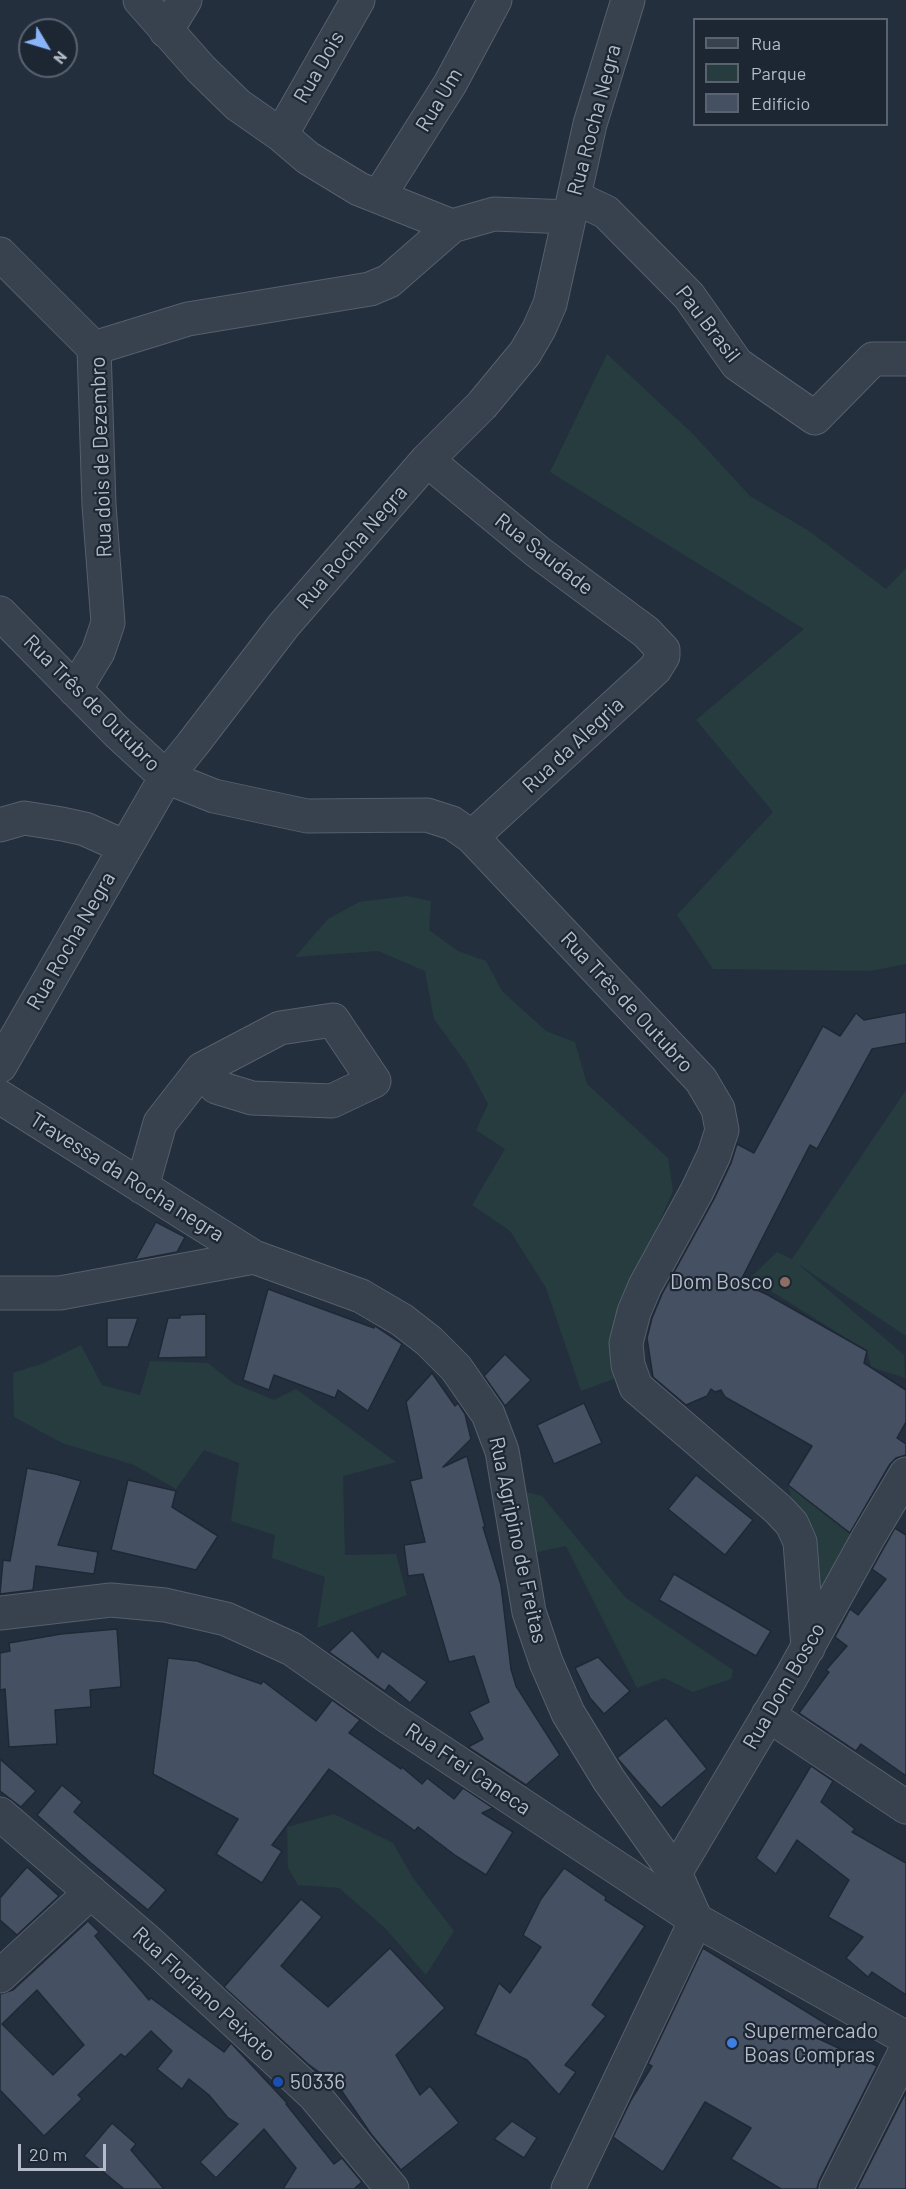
<!DOCTYPE html>
<html>
<head>
<meta charset="utf-8">
<style>
  body { margin:0 }
  #map { position:relative; width:906px; height:2189px; overflow:hidden; background:#242f3e; font-family:Barlow,sans-serif }
  canvas { display:block }
  .legend { position:absolute; left:693px; top:18px; width:195px; height:108px; box-sizing:border-box; background:#1d2633; border:2px solid #59626f; margin:0; padding:8px 10px; list-style:none; font-size:18px; color:#b4bcc9 }
  .legend li { display:flex; align-items:center; gap:12px; height:30px }
  .legend b { width:30px; border:2px solid #59626f }
  .north { position:absolute; left:18px; top:18px; width:60px; height:60px; box-sizing:border-box; background:#1d2633; border:2px solid #59626f; border-radius:50%; rotate:128deg; font-size:16px; font-weight:700; line-height:24px; text-align:center; color:#b4bcc9 }
  .north::after { content:''; display:block; margin:auto; width:21px; height:27px; background:#8ab4f8; clip-path:polygon(50% 0,100% 100%,50% 72%,0 100%) }
  .scale { position:absolute; left:18px; top:2144px; width:88px; height:27px; box-sizing:border-box; border:3px solid #b4bcc9; border-top:0; padding-left:8px; font-size:18px; line-height:21px; white-space:nowrap; color:#b4bcc9; -webkit-text-stroke:4px #1d2633; paint-order:stroke }
</style>
</head>
<body>
<div id="map">
<canvas width="906" height="2189"></canvas>
<ul class="legend">
<li><b style="height:8px;background:#38414e"></b>Rua</li>
<li><b style="height:16px;background:#263c3f"></b>Parque</li>
<li><b style="height:16px;background:#455162"></b>Edifício</li>
</ul>
<div class="north">N</div>
<div class="scale">20 m</div>
</div>
<script>
const ctx = document.querySelector('canvas').getContext('2d');
ctx.lineJoin = 'round';
function fillPath(path, color) { ctx.fillStyle = color; ctx.fill(path, 'evenodd'); }
const shape = rows => new Path2D(rows.map(r => 'M' + r).join(''));
function trace(path, color, width, dash) { ctx.strokeStyle = color; ctx.lineWidth = width; ctx.lineCap = dash ? 'butt' : 'round'; ctx.setLineDash(dash || []); ctx.stroke(path); }
function drawText(font, color, halo, rows, align = 'center') {
  ctx.font = font + ' Barlow,sans-serif'; ctx.lineWidth = 4.5; ctx.setLineDash([]); ctx.textBaseline = 'middle'; ctx.strokeStyle = halo; ctx.fillStyle = color; for (const [text, x, y, turn = 0] of rows) {
    ctx.save(); ctx.translate(x, y); ctx.rotate((+turn || 0) * Math.PI / 180); ctx.textAlign = isNaN(turn) ? turn : align; if (halo) ctx.strokeText(text, 0, 0); ctx.fillText(text, 0, 0); ctx.restore();
  }
}
const green = shape([
  [607,354,694,435,750,496,809,531,886,589,906,568,906,964,870,971,713,969,677,915,773,812,696,720,804,629,550,472],
  [407,896,431,901,429,930,458,951,486,961,502,991,546,1031,575,1042,587,1084,668,1158,673,1191,622,1308,619,1377,581,1391,546,1288,510,1231,472,1205,505,1149,476,1130,488,1104,466,1063,434,1019,425,971,378,951,295,957,328,919,359,902],
  [906,1090,906,1336,798,1264,904,1355,905,1378,871,1367,867,1351,750,1278,777,1252,792,1259],
  [81,1345,102,1385,140,1395,150,1361,208,1363,233,1383,274,1400,296,1389,396,1462,343,1476,345,1555,396,1554,407,1595,317,1628,325,1577,272,1558,275,1535,231,1521,239,1463,204,1450,176,1489,134,1465,62,1443,14,1417,13,1373,44,1363],
  [788,1485,860,1541,824,1604,801,1532],
  [518,1490,542,1496,626,1598,733,1670,731,1679,693,1692,664,1678,637,1688,566,1546,528,1554],
  [334,1814,393,1843,413,1878,454,1931,426,1975,385,1928,339,1888,298,1885,288,1868,287,1827]
]);
const building = shape([
  [906,1012,906,1043,872,1049,817,1149,810,1145,740,1282,768,1295,867,1351,864,1363,906,1390,906,1422,897,1438,906,1444,906,1455,896,1458,890,1464,850,1533,788,1485,812,1446,725,1397,721,1390,715,1392,711,1389,707,1396,686,1405,653,1377,647,1338,652,1318,662,1294,714,1199,731,1163,737,1144,754,1153,823,1026,840,1036,856,1013,864,1020,906,1012],
  [156,1222,185,1237,177,1252,135,1260,156,1222],
  [268,1289,374,1328,375,1326,402,1344,368,1411,338,1390,335,1398,274,1375,269,1390,243,1380,268,1289],
  [206,1314,206,1357,158,1358,168,1318,180,1318,180,1315,206,1314],
  [107,1318,138,1318,128,1347,107,1347,107,1318],
  [505,1354,531,1380,505,1406,484,1376,505,1354],
  [432,1373,455,1406,458,1403,465,1414,471,1439,443,1467,467,1456,485,1527,483,1527,501,1585,511,1669,516,1686,560,1755,526,1785,468,1747,483,1739,469,1712,489,1702,474,1656,449,1662,423,1574,408,1576,404,1545,425,1542,410,1481,422,1478,406,1402,432,1373],
  [584,1403,602,1443,554,1464,537,1425,584,1403],
  [27,1468,56,1474,81,1481,58,1545,98,1552,94,1574,36,1566,33,1590,0,1594,3,1560,10,1561,27,1468],
  [696,1475,753,1520,725,1555,668,1509,696,1475],
  [128,1480,176,1491,172,1507,218,1536,196,1570,111,1550,128,1480],
  [895,1528,906,1535,906,1776,861,1744,856,1751,799,1713,829,1672,826,1670,847,1646,835,1637,850,1609,858,1615,886,1579,872,1569,895,1528],
  [674,1574,771,1631,756,1656,659,1600,674,1574],
  [117,1629,121,1687,90,1690,91,1707,55,1710,57,1744,9,1747,5,1689,0,1690,0,1653,10,1651,9,1643,61,1634,117,1629],
  [352,1630,378,1658,382,1651,427,1682,410,1703,389,1685,385,1691,329,1652,352,1630],
  [598,1657,630,1691,604,1714,590,1698,575,1668,598,1657],
  [168,1658,197,1661,261,1684,263,1681,316,1721,332,1700,360,1720,349,1733,401,1769,402,1767,422,1784,427,1778,454,1799,463,1788,493,1808,482,1813,513,1832,486,1875,456,1856,418,1827,415,1831,329,1769,272,1845,282,1851,262,1883,216,1854,238,1819,153,1774,168,1658],
  [666,1718,707,1769,661,1808,617,1758,666,1718],
  [0,1759,36,1791,21,1807,0,1791,0,1759],
  [811,1766,833,1781,821,1802,855,1829,852,1832,906,1863,906,1995,872,1972,868,1977,846,1958,863,1937,828,1917,849,1880,797,1840,776,1874,756,1858,811,1766],
  [62,1785,82,1802,74,1812,166,1890,148,1910,91,1863,37,1815,62,1785],
  [27,1867,59,1896,17,1935,0,1920,0,1898,27,1867],
  [564,1868,606,1897,605,1900,645,1926,592,2005,606,2016,565,2065,576,2072,559,2095,527,2060,475,2034,499,1983,510,1993,541,1947,523,1935,541,1899,564,1868],
  [301,1899,322,1917,281,1966,328,2007,390,1948,445,2008,396,2055,420,2095,430,2086,459,2123,401,2170,371,2134,339,2087,308,2064,224,1987,301,1899],
  [88,1921,99,1932,95,1936,149,2000,151,1998,224,2052,231,2043,287,2103,286,2104,334,2164,342,2158,362,2182,354,2189,283,2189,296,2168,264,2129,216,2178,200,2162,238,2124,228,2118,209,2095,189,2079,182,2089,157,2069,172,2051,151,2031,125,2057,121,2054,78,2095,82,2099,44,2136,0,2090,0,1994,13,1990,88,1921],
  [37,1990,84,2045,53,2075,2,2024,37,1990],
  [703,1948,828,2025,817,2038,877,2066,819,2181,817,2189,781,2189,731,2159,751,2128,705,2102,663,2172,613,2137,631,2100,652,2066,648,2064,703,1948],
  [906,2092,906,2189,857,2189,906,2092],
  [512,2121,537,2138,524,2158,494,2139,512,2121],
  [112,2123,136,2144,131,2150,164,2189,124,2189,84,2156,112,2123]
]);
const minor = shape([
  [140,0,201,69,238,105,281,135,308,158,359,189,452,226,494,214,569,217],
  [166,31,185,0],
  [281,135,358,0],
  [379,196,450,84,495,0],
  [574,197,606,212,689,296,737,364,815,418,873,359,906,359],
  [0,254,94,348],
  [427,460,538,552,646,632,663,650,663,656,655,669,472,837],
  [0,613,117,732,166,777,214,796,307,816,427,815,452,823,472,837,701,1080,718,1109,722,1130,714,1155,697,1191,645,1286,634,1312,626,1343,628,1365,636,1387,778,1509,792,1524,800,1542,808,1648],
  [75,690,98,652,108,623,99,505,94,348,188,319,370,289,389,281,452,226],
  [0,825,24,818,62,824,85,829,125,847],
  [0,1066,166,777,192,745,284,625,427,460,482,405,525,353,539,329,550,304,590,124,628,0],
  [0,1097,254,1257],
  [142,1187,160,1123,202,1069,280,1028,333,1020,374,1081,332,1101,252,1098,216,1087,202,1069],
  [0,1293,60,1293,254,1257,361,1296,402,1320,429,1341,456,1368,488,1414,502,1451,529,1612,546,1662,568,1713,609,1780,675,1873,696,1920,568,2189],
  [0,1613,111,1600,165,1605,226,1619,292,1649,390,1718,696,1920,906,2038],
  [768,1715,906,1807],
  [0,1814,152,1945,315,2096,392,2189],
  [667,1892,675,1873,790,1679,868,1538,906,1474],
  [0,1976,91,1892],
  [836,2189,906,2050]
]);
const markers = [
  [785,1282,6,"#8d6e63"],
  [732,2043,6,"#3f7fe0"],
  [278,2082,6,"#1a4fb4"]
];
const streetNames = [
  ["Rua Dois",319,67,-60],
  ["Rua Um",439,100,-59],
  ["Rua Rocha Negra",594,120,-75],
  ["Pau Brasil",708,324,52],
  ["Rua dois de Dezembro",101,457,-92],
  ["Rua Rocha Negra",352,547,-49],
  ["Rua Saudade",544,554,38],
  ["Rua Três de Outubro",92,703,45],
  ["Rua da Alegria",573,745,-43],
  ["Rua Rocha Negra",71,941,-60],
  ["Rua Três de Outubro",627,1002,47],
  ["Travessa da Rocha negra",127,1177,32],
  ["Rua Agripino de Freitas",518,1540,78],
  ["Rua Dom Bosco",784,1686,-60],
  ["Rua Frei Caneca",468,1769,34],
  ["Rua Floriano Peixoto",204,1994,43]
];
const poiNames = [
  ["Dom Bosco",773,1282,"right"],
  ["Supermercado",744,2031],
  ["Boas Compras",744,2055],
  ["50336",290,2082]
];
fillPath(green, '#263c3f');
fillPath(building, '#455162');
trace(building, '#1f2835', 1.5);
trace(minor, '#565f6c', 35);
trace(minor, '#38414e', 33);
for (const [x, y, r, color] of markers) { const dot = new Path2D(); dot.arc(x, y, r, 0, 2 * Math.PI); ctx.fillStyle = color; ctx.fill(dot); trace(dot, '#1d2633', 2); }
drawText('21px', '#b4bcc9', '#1d2633', streetNames);
drawText('21px', '#b4bcc9', '#1d2633', poiNames, 'left');
</script>
</body>
</html>
